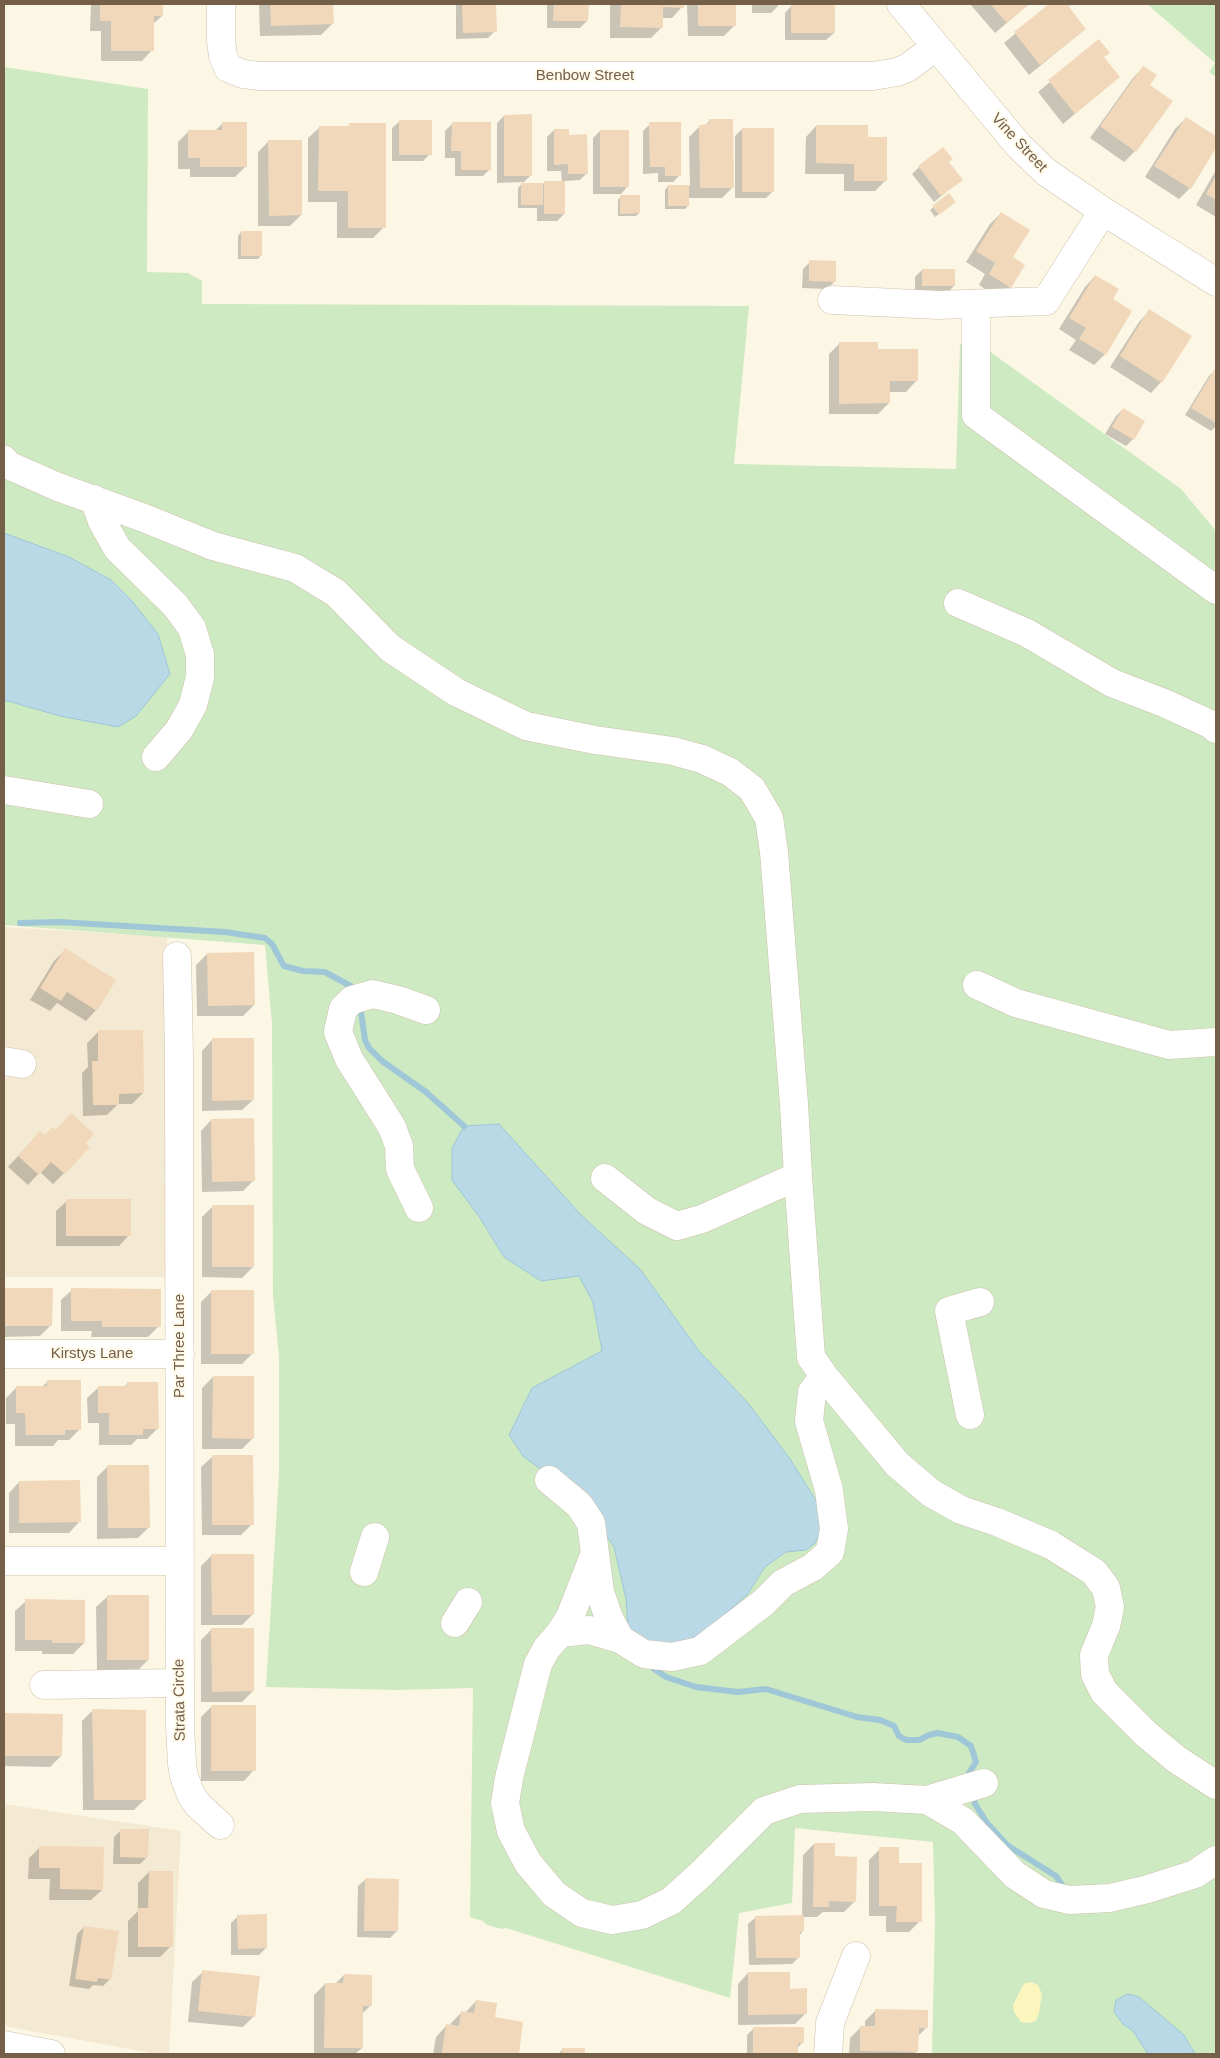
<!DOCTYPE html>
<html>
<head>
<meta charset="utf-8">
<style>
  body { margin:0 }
  #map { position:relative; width:1220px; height:2058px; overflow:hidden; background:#fcf6e4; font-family:Helvetica,sans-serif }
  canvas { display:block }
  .frame { position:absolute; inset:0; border:5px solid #745f49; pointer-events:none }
</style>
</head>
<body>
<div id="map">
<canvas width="1220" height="2058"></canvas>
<div class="frame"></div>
</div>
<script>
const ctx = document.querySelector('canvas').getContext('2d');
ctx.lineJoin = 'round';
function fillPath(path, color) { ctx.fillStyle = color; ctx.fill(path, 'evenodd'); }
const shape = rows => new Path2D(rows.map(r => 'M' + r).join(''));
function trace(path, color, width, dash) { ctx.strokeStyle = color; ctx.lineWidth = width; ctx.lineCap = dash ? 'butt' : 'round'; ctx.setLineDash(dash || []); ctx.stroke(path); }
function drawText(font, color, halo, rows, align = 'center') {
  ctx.font = font + ' Helvetica,sans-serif'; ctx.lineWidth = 4; ctx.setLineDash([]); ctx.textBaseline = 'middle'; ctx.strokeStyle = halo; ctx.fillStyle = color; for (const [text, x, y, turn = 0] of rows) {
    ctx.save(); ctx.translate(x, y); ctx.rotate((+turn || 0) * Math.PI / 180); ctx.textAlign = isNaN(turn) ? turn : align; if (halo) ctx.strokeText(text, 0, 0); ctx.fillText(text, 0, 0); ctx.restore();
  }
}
const residential = shape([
  [4,927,167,937,168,1277,4,1277],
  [4,1804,181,1831,169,2054,157,2054,4,2026]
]);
const green = shape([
  [1147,4,1216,4,1216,77,1209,72,1215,63],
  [4,67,148,89,147,272,188,273,202,281,202,304,749,306,734,464,956,469,960,344,982,346,1181,489,1216,531,1216,2054,932,2054,935,1919,933,1842,795,1828,792,1903,739,1913,730,1998,506,1928,502,1929,487,1925,483,1921,470,1917,473,1688,397,1690,266,1687,279,1474,279,1356,273,1295,272,1024,265,945,4,925]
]);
const sand = shape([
  [1031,1982,1038,1985,1042,1994,1039,2013,1036,2021,1029,2023,1021,2022,1014,2012,1013,2005,1022,1987,1025,1983]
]);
const water = shape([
  [4,533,69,557,111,580,132,601,158,634,170,674,136,716,118,727,60,716,4,700,4,533],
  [499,1124,581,1215,640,1269,699,1351,748,1403,790,1459,820,1507,820,1533,815,1543,806,1550,786,1552,765,1567,747,1595,709,1628,680,1646,640,1641,628,1627,626,1599,614,1547,593,1515,558,1482,523,1456,509,1435,532,1388,602,1351,593,1302,579,1276,541,1281,504,1257,480,1218,452,1180,452,1148,464,1126,499,1124],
  [1128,1994,1139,1997,1184,2035,1195,2054,1148,2054,1133,2031,1123,2024,1114,2012,1116,2000,1128,1994]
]);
const shadow = shape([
  [91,4,162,4,162,16,152,25,152,50,142,61,101,61,101,31,90,31],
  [259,4,332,4,332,24,321,35,260,36],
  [456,4,495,4,495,31,488,38,456,39],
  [547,4,587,4,587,21,580,28,547,28],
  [610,4,682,4,682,7,672,18,662,18,662,27,651,38,610,38],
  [687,4,735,4,735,25,724,36,688,36],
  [752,4,778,4,778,6,771,13,752,13],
  [970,4,1029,4,995,33],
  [1051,4,1071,4,1068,7,1085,29,1029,75,1004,43],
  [792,5,834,33,826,40,785,40,785,13],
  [1099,41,1103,58,1118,77,1063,124,1038,92],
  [1143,67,1148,85,1171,101,1135,151,1124,162,1090,138,1133,78],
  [504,116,531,175,522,184,562,183,561,171,547,171,547,137,554,130,568,136,587,173,580,180,564,181,564,214,557,221,537,221,537,208,518,208,518,188,523,182,497,183,497,123],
  [1186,118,1216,137,1216,146,1190,188,1179,199,1145,177,1175,129],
  [710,120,733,187,722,198,688,198,688,206,685,209,665,209,665,190,668,186,690,186,689,137,700,126,705,126],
  [400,121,430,154,423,161,392,161,392,128],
  [223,123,246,166,235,177,190,177,190,169,178,169,178,142,189,131,215,131],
  [452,124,490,169,483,176,455,176,455,158,445,158,445,131],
  [650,124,680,175,673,182,658,182,658,173,643,174,643,131],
  [350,125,384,227,373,238,337,238,337,202,308,202,308,138,319,128,347,128],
  [816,126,866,139,886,180,875,191,844,191,844,174,805,174,806,137],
  [742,129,773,191,766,198,735,198,735,136],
  [600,131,628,186,621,194,593,194,593,138],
  [269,141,301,215,290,226,258,226,258,152],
  [948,162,961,180,934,202,912,174,919,167],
  [1216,170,1216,217,1196,205],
  [949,195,951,205,935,217,930,210],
  [621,196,639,213,636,216,618,216,618,200],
  [1001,213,1011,257,1010,287,999,298,979,285,985,274,966,262,990,224],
  [241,232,261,255,258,259,238,259,238,236],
  [810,262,834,282,827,289,802,288,803,269],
  [922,270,954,286,947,293,915,293,915,277],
  [1095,276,1111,299,1131,311,1105,354,1094,365,1069,350,1076,340,1059,329,1085,287],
  [1149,311,1161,382,1151,393,1110,367,1139,322],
  [840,343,916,381,906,392,889,392,889,403,878,414,829,414,829,354],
  [1216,369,1216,426,1211,431,1185,415,1209,376],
  [1123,409,1133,439,1126,446,1105,434,1116,416],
  [65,950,96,1010,86,1021,57,1003,50,1011,30,1000,54,961],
  [207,954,254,1005,243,1016,197,1016,196,965],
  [98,1032,143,1093,132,1104,118,1104,107,1115,83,1116,82,1073,88,1067,87,1043],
  [212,1040,253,1100,242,1110,202,1111,202,1051],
  [71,1115,84,1143,64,1173,53,1184,40,1172,28,1185,8,1167,30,1143,55,1131],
  [211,1120,254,1180,243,1191,202,1192,201,1131],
  [67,1201,129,1235,119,1246,56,1246,56,1211],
  [212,1207,253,1267,242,1278,202,1277,202,1217],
  [4,1289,51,1289,51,1325,40,1336,4,1337],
  [72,1290,159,1326,148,1337,91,1337,92,1331,61,1331,61,1300],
  [212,1291,253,1353,242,1364,201,1364,201,1302],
  [213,1377,253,1438,242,1449,202,1449,202,1388],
  [48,1381,80,1429,69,1440,58,1440,53,1446,15,1446,15,1424,6,1424,6,1398,16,1388,41,1388],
  [128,1383,157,1429,147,1439,137,1439,131,1445,99,1445,99,1423,88,1423,87,1398,98,1388,123,1388],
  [212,1457,252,1524,241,1535,202,1535,201,1467],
  [107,1467,149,1527,138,1538,97,1539,97,1477],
  [19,1482,79,1522,69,1533,9,1533,9,1493],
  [212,1555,253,1614,242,1625,201,1625,201,1566],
  [107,1597,148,1660,137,1671,97,1671,96,1607],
  [26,1601,84,1643,73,1654,42,1654,42,1651,15,1651,15,1611],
  [212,1629,253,1691,242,1702,201,1702,201,1640],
  [212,1706,254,1770,244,1781,201,1781,201,1717],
  [93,1710,145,1799,134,1810,83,1810,82,1721],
  [4,1715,62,1715,61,1756,50,1767,4,1766],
  [121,1830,147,1857,140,1864,113,1864,114,1837],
  [814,1844,833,1858,855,1901,844,1912,823,1912,817,1917,803,1917,803,1931,799,1936,799,1957,792,1964,749,1965,748,1924,756,1917,802,1917,803,1855],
  [40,1847,102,1890,91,1900,49,1900,50,1879,28,1879,29,1858],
  [880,1849,898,1864,920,1921,909,1932,886,1932,886,1916,869,1916,869,1860],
  [149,1872,171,1946,160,1957,128,1957,128,1921,138,1911,138,1883],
  [366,1879,397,1931,390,1938,357,1937,358,1886],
  [238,1916,266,1948,259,1955,231,1955,231,1923],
  [84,1927,110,1979,103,1986,93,1985,89,1989,69,1986,77,1934],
  [203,1972,254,2016,243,2027,188,2022,192,1982],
  [748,1973,789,1990,806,2013,795,2024,738,2025,738,1984],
  [344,1975,370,2006,362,2014,362,2048,355,2054,314,2054,314,1995,325,1984,335,1984],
  [476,2001,493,2018,522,2023,517,2054,433,2054,436,2037,446,2026,450,2026,451,2023,462,2012,465,2013],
  [876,2010,927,2027,917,2037,917,2051,914,2054,849,2054,850,2038,861,2027,865,2027,865,2021],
  [754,2028,803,2042,796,2049,796,2054,747,2054,747,2035],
  [563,2049,584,2050,584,2054,558,2054]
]);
const stream = shape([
  [20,923,60,922,225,932,265,938,272,944,284,966,303,971,325,972,356,989],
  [360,1005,365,1040,369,1048,382,1061,426,1092,464,1126],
  [654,1669,666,1677,696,1687,738,1692,766,1689,857,1717,880,1720,894,1726,899,1736,906,1740,919,1740,929,1735,938,1733,958,1737,971,1746,976,1762,969,1773,967,1781],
  [972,1793,975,1804,987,1823,1007,1845,1056,1876,1066,1891]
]);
const building = shape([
  [100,4,163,4,163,16,154,16,154,51,111,51,111,21,100,21],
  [270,4,333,4,334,24,271,26],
  [462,4,496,4,497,32,463,33],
  [554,4,589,4,588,21,553,21],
  [621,4,684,4,684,8,663,7,663,28,620,27],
  [698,4,736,4,736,26,698,26],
  [791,4,835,4,835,33,791,33],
  [990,4,1029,4,1007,23],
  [1049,4,1073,4,1069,7,1086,29,1040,65,1014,32],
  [1099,39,1110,53,1104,57,1120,77,1075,114,1048,80],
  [1143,66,1157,75,1150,85,1173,101,1136,152,1100,126],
  [532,114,532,176,504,176,504,115],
  [1186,117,1216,136,1216,148,1191,189,1154,166],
  [709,119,733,119,734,188,700,188,699,125,709,124],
  [399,120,432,120,432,155,399,155],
  [222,122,247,122,247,167,200,167,200,158,188,158,188,130,222,130],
  [452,122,491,122,491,170,461,170,461,151,451,151],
  [649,122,681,122,681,176,665,176,665,167,650,167],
  [349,123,386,123,386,228,348,228,348,191,318,191,319,126,349,126],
  [816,125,868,125,868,137,887,137,887,181,854,181,854,164,816,163],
  [742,128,774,128,774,192,742,192],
  [554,129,569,129,569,135,587,134,588,174,568,174,568,164,554,165],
  [600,130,629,130,629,187,600,187],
  [268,140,302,140,302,215,269,216],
  [943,147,953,159,949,162,963,180,941,196,918,166],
  [1216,176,1216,200,1206,194],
  [544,181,565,181,565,214,544,214],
  [521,183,543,183,543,205,521,205],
  [668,185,689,185,689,206,668,206],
  [949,193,956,202,939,215,932,206],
  [620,195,640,195,640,213,620,214],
  [1001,212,1030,230,1013,257,1025,265,1011,288,989,274,995,263,976,251],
  [241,231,262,231,262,256,241,256],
  [809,260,836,261,836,282,809,281],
  [922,269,955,269,955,286,922,286],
  [1095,275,1119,289,1113,299,1132,311,1106,355,1079,339,1086,328,1069,318],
  [1149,309,1192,336,1162,383,1120,356],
  [839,342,878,342,878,349,918,349,918,381,890,381,890,403,839,404],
  [1216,367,1216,423,1191,408],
  [1123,408,1145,421,1134,440,1112,427],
  [65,948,116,980,97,1011,67,992,61,1001,40,988],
  [254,952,255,1005,208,1006,207,953],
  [98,1030,143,1030,144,1093,119,1094,119,1105,93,1105,92,1061,98,1061],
  [212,1038,254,1038,254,1100,212,1101],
  [71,1113,94,1134,86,1143,90,1147,65,1174,51,1162,39,1175,18,1156,40,1131,45,1135,52,1127,56,1130],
  [254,1118,255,1181,212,1182,211,1119],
  [66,1199,131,1199,131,1236,66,1236],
  [212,1205,254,1205,254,1267,212,1267],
  [4,1288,53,1288,52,1326,4,1326],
  [71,1288,161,1289,161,1327,102,1327,102,1321,71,1321],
  [211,1290,254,1290,254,1354,211,1354],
  [213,1376,254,1376,254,1439,212,1438],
  [47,1380,81,1380,81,1430,65,1430,65,1435,26,1435,25,1413,16,1413,16,1386,47,1386],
  [127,1382,158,1382,159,1429,143,1429,143,1435,109,1435,109,1413,98,1413,98,1386,127,1386],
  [212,1455,253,1455,254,1525,212,1525],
  [107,1465,149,1465,150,1528,108,1528],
  [80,1480,81,1522,19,1523,19,1481],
  [211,1554,254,1554,254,1615,212,1615],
  [107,1595,149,1595,149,1660,107,1660],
  [25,1599,85,1600,85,1643,52,1643,52,1640,25,1640],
  [211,1628,254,1628,254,1691,212,1692],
  [211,1705,256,1705,256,1771,211,1771],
  [92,1709,146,1710,146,1800,94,1800],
  [4,1713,63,1714,62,1756,4,1756],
  [120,1829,149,1829,148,1858,120,1857],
  [814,1843,835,1843,835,1856,857,1857,856,1902,829,1901,829,1907,813,1907],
  [39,1846,104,1847,103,1890,60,1889,60,1868,39,1868],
  [879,1847,899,1847,899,1863,922,1863,922,1922,896,1922,897,1906,879,1906],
  [149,1871,173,1871,173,1947,138,1947,138,1908,148,1908],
  [365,1878,399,1879,398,1931,364,1931],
  [267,1914,267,1948,238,1949,237,1915],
  [804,1915,804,1931,800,1932,800,1958,756,1958,755,1916],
  [84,1926,119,1931,111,1980,98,1978,97,1982,75,1979],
  [202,1970,260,1976,255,2017,198,2011],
  [748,1972,790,1972,790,1989,807,1988,807,2014,748,2015],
  [344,1974,372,1975,372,2006,363,2006,363,2048,324,2048,325,1983,343,1983],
  [476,2000,497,2003,495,2017,523,2022,519,2054,442,2053,446,2024,459,2026,461,2011,474,2013],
  [875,2009,928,2010,928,2028,919,2028,918,2052,860,2051,860,2026,875,2026],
  [753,2027,804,2027,804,2043,798,2043,798,2054,753,2054],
  [562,2048,585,2048,585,2054,562,2054]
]);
const minor = shape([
  [221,4,221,41,223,56,228,68,243,74,259,76,873,76,897,72,907,68,936,47],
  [901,4,1019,146,1046,172,1103,211,1216,282],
  [832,300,939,305,1046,301,1103,211],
  [976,304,976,415,1216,590],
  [4,460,8,465,58,487,144,518,213,546,295,568,336,593,390,648,456,692,526,726,595,740,673,751,702,759,730,772,752,789,769,818,774,852,794,1104,798,1176,702,1219,677,1226,647,1211,605,1178],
  [94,499,102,521,117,548,175,605,192,628,200,655,200,677,193,705,179,730,156,757],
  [958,603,1027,633,1112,683,1164,703,1210,724,1216,729],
  [4,790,89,804],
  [177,956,179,1055,180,1726,182,1764,184,1776,191,1795,198,1805,220,1825],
  [977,985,1016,1003,1169,1045,1216,1042],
  [4,1061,22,1064],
  [798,1176,811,1357,824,1376,897,1464,931,1493,961,1510,997,1522,1051,1545,1094,1572,1106,1588,1110,1607,1106,1626,1094,1655,1095,1674,1104,1692,1146,1734,1176,1759,1216,1785],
  [419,1208,400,1169,399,1146,392,1127,349,1059,338,1032,343,1009,352,1000,373,994,398,1000,426,1010],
  [4,1354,180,1354],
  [970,1415,949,1311,980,1302],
  [549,1480,579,1505,591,1523,600,1592,609,1618,620,1639],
  [595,1553,570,1617,560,1633,547,1648,538,1664,509,1778,505,1803,511,1831,528,1863,554,1894,582,1913,612,1920,642,1915,671,1901,700,1875,764,1811,800,1799,873,1797,927,1800],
  [4,1561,180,1561],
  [364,1572,375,1537],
  [455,1623,468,1602],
  [560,1633,589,1630,620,1639,644,1654,672,1657,700,1651,763,1603,783,1583,813,1567,830,1552,834,1529,829,1490,809,1421,812,1392,824,1376],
  [44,1685,180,1683],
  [984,1783,927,1800,963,1821,1015,1875,1044,1894,1069,1900,1110,1898,1148,1889,1195,1874,1216,1860],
  [4,2045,51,2054],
  [828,2054,830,2023,856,1956]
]);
const streetNames = [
  ["Benbow Street",585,76],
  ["Vine Street",1019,143,47],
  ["Par Three Lane",180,1346,-90],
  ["Kirstys Lane",92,1354],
  ["Strata Circle",180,1700,-91]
];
fillPath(residential, '#f4e9d2');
fillPath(green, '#cdeac2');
fillPath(sand, '#fbf6be');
fillPath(water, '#b8d9e5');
trace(water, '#9fc7d7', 1);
fillPath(shadow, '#0003');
trace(stream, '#9fc7d7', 6);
fillPath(building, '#f1d8bb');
trace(minor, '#cfc1ad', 29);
trace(minor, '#fff', 28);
drawText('15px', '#745f49', '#fffaea', streetNames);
</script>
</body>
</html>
